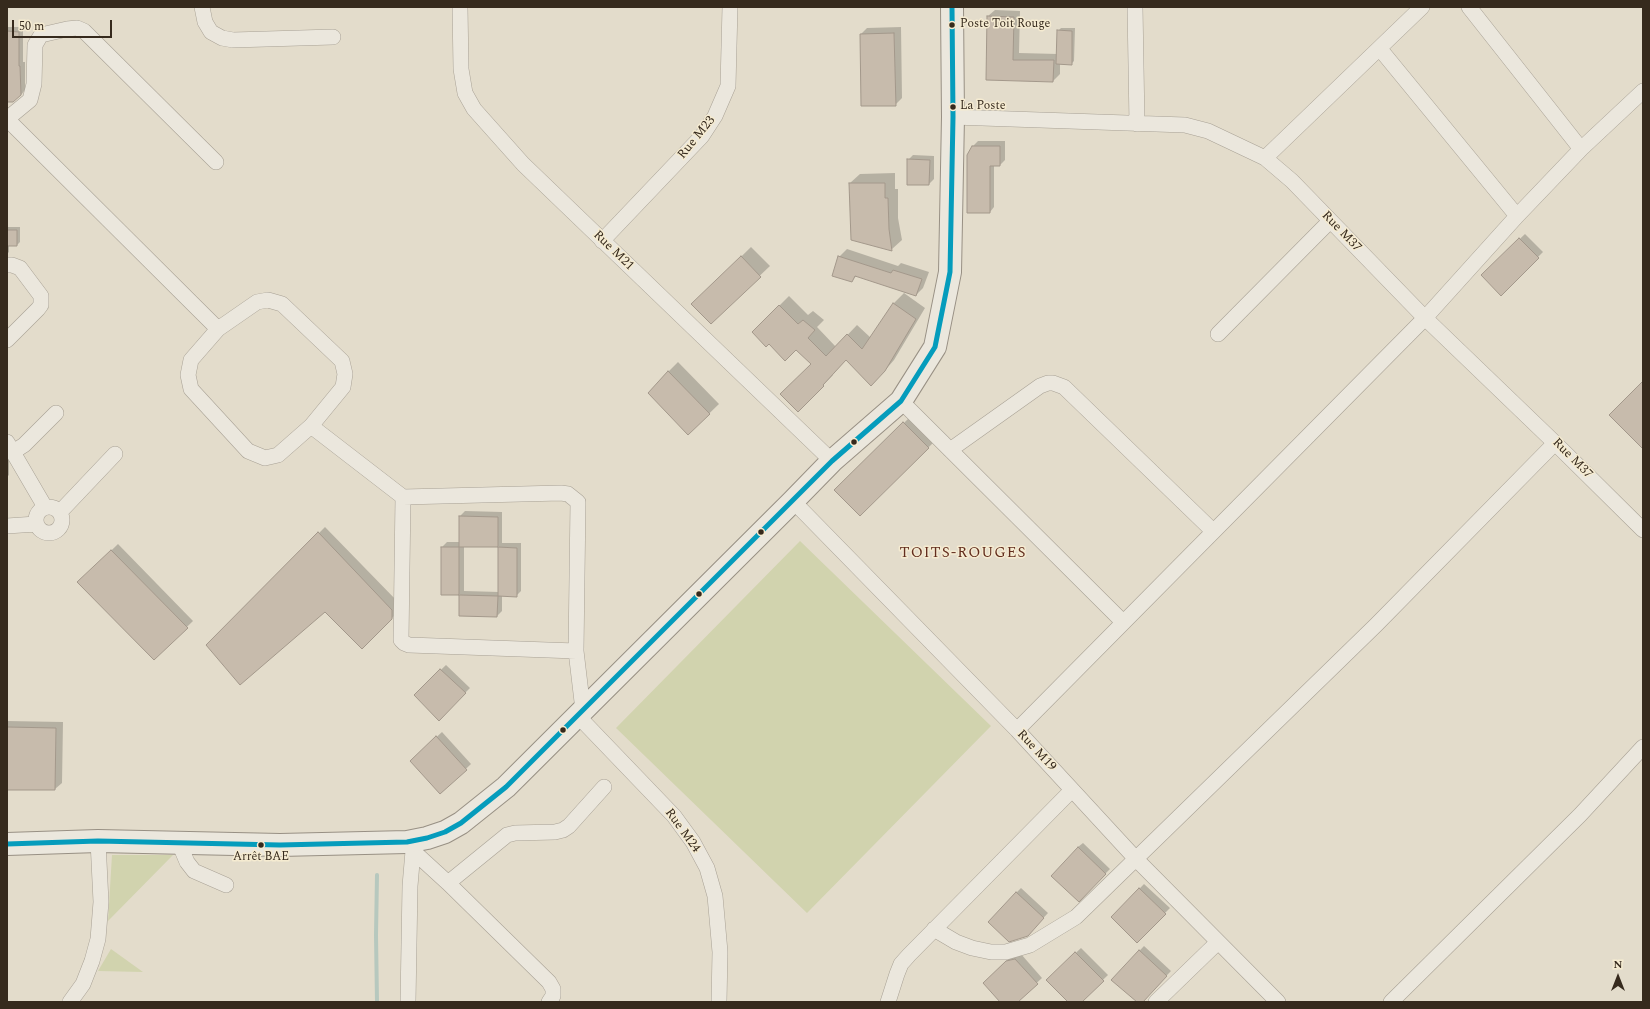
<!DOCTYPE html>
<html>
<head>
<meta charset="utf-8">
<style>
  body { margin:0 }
  #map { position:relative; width:1650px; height:1009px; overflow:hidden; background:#e3dccb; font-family:Spectral,serif }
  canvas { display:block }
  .frame { position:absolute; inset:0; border:8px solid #362a1d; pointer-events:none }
  .north { position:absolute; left:1598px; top:957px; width:40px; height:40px; -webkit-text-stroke:3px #f5ebd1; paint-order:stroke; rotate:0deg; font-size:11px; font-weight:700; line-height:16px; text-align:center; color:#362a1d }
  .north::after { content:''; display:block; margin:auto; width:14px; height:18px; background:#362a1d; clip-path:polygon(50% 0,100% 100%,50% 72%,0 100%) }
  .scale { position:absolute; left:12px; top:20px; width:100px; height:18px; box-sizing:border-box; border:2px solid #362a1d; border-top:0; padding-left:5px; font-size:12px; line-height:14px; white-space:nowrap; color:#362a1d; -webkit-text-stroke:3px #f5ebd1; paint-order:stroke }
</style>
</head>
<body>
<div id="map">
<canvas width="1650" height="1009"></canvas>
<div class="frame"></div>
<div class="north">N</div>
<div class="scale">50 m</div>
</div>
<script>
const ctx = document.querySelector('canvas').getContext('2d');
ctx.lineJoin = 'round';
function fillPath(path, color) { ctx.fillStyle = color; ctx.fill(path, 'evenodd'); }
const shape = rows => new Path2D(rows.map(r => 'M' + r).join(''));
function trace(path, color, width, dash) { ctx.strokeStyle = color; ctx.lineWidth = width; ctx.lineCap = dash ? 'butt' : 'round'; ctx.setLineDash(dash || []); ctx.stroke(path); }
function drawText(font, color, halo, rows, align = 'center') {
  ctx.font = font + ' Spectral,serif'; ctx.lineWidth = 3; ctx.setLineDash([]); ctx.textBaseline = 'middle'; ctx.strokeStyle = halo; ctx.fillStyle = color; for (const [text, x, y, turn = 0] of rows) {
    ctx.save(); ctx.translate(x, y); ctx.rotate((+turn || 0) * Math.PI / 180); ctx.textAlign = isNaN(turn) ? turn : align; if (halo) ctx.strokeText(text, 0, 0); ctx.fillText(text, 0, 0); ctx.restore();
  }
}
const green = shape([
  [800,541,991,726,807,913,616,728],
  [112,855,173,855,108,921],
  [111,949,143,972,98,971]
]);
const shadow = shape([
  [995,10,1020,11,1019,53,1058,54,1058,31,1061,28,1075,28,1074,61,1071,64,1060,63,1060,74,1053,81,987,79,988,16],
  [7,27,23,27,23,62,25,62,25,90,21,95,7,101],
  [901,27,902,98,895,105,861,34,867,28],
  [978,141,1005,141,1005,160,1000,165,994,165,994,207,990,212,973,146],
  [913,155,934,156,934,179,929,184,908,160],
  [895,173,895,189,898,189,898,218,902,240,892,249,852,239,850,183,860,174],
  [7,227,20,227,20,242,17,245,9,245,9,252,7,254],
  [1525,234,1543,252,1501,294,1482,275],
  [751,247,770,266,711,322,693,304],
  [847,249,898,266,901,263,929,272,923,288,916,295,857,275,852,281,839,257],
  [904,293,925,308,894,360,881,375,847,359,832,374,833,375,798,411,812,364,796,349,769,343,753,332,789,296,808,315,813,311,824,320,817,327,836,347,857,325,871,338,894,303],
  [678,362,719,404,688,434,668,372],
  [910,417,935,441,860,515,836,490],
  [7,460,9,460,9,475,7,477],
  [465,511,502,512,502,543,521,543,521,591,516,596,502,595,502,611,497,616,460,615,460,594,442,594,442,547,447,542,460,542,460,516],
  [464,546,499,546,499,592,464,591],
  [325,527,399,603,398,612,362,648,325,611,208,645],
  [118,544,193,621,154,659,79,582],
  [446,665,470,688,439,719,415,695],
  [7,721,63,722,62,783,55,789,7,789],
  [442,732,471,764,441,793,416,756],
  [1083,843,1110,869,1079,900,1078,847],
  [1144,884,1170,908,1137,941,1112,917],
  [1021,888,1048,913,1032,930,1016,893],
  [1144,946,1171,971,1141,1002,1139,1002,1112,980],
  [1081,948,1108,975,1080,1002,1069,1002,1047,980],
  [1021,954,1042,978,1016,1002,1002,1002,984,983,1011,956]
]);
const stream = shape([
  [377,875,376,935,377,1002]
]);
const building = shape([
  [987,16,1014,17,1013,60,1054,60,1053,82,986,80,987,16],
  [1057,30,1072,31,1072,65,1056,64,1057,30],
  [7,31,19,32,19,66,20,66,21,95,13,102,7,102,7,31],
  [894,33,896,106,861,106,860,34,894,33],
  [972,146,1000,146,1000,166,990,166,990,213,967,213,967,155,972,146],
  [907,159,930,160,929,185,907,185,907,159],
  [849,183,885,183,885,198,888,198,889,229,892,251,851,240,849,183],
  [7,230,17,230,17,246,7,246,7,230],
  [1519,238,1539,258,1501,296,1481,275,1519,238],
  [741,256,761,277,711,324,691,304,741,256],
  [838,256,891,273,893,270,922,279,916,296,855,276,852,282,832,276,838,256],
  [893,303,916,319,885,371,871,386,846,360,823,385,824,386,798,412,780,394,811,364,796,350,785,361,769,344,766,347,752,332,779,305,798,324,803,320,815,330,808,338,826,356,847,334,862,349,893,303],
  [668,371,710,414,688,435,648,393,668,371],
  [1643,381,1643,449,1609,415,1643,381],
  [903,422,929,448,860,516,834,490,903,422],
  [459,516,498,517,498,547,459,547,459,516],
  [318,532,392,610,392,619,362,649,325,612,240,685,206,645,318,532],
  [441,547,459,547,459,595,441,595,441,547],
  [498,547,517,548,517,597,498,596,498,547],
  [111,550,188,628,154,660,77,582,111,550],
  [459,595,498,596,497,617,459,616,459,595],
  [440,669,466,693,439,721,414,695,440,669],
  [7,727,56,728,55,790,7,790,7,727],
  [436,736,467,770,440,794,410,761,436,736],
  [1078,847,1106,874,1079,902,1051,876,1078,847],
  [1139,888,1166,914,1137,943,1111,917,1139,888],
  [1016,892,1044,918,1028,936,1009,942,988,922,1016,892],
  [1139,950,1167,976,1143,1002,1137,1002,1111,980,1139,950],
  [1075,952,1104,981,1082,1002,1068,1002,1046,980,1075,952],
  [1015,959,1038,984,1018,1002,1000,1002,983,983,1006,961,1015,959]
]);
const street = shape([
  [202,7,205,22,211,32,222,38,233,40,333,37],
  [460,7,461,69,465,93,474,109,523,164,832,461],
  [1135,7,1137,124],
  [1469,7,1581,149],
  [1380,49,1517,216],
  [953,117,1185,125,1208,131,1265,158,1292,181,1425,318,1555,443,1643,530],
  [7,119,30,100,34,84,35,45,41,35,67,29,77,28,84,31,216,162],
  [7,119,218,329],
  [1265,158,1422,7],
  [602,241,702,136,715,116,728,86,730,7],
  [7,265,12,265,20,268,41,296,41,305,38,309,7,340],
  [268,300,282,304,342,361,345,374,343,387,311,426,278,455,265,458,248,451,191,389,188,375,191,360,218,329,257,302,268,300],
  [1218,334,1330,221],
  [901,401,1123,622],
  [311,426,403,497],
  [7,442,45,507],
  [950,450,1040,386,1048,383,1053,383,1064,387,1213,531],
  [13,452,24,445,56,413],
  [561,493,568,494,578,502,576,651,409,645,404,643,401,640,403,497,561,493],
  [793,501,1017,730,1136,859,1278,1002],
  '36 520a13 13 0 1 1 26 0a13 13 0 1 1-26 0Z',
  [60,512,115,454],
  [7,526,36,524],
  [576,651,583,710],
  [578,716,674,816,693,842,707,868,715,896,717,918,720,952,719,1002],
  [1017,730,1425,318,1517,216,1581,149,1643,91],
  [407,842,413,851,448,883,549,982,553,989,553,996,549,1002],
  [179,843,187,862,194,871,226,885],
  [448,883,507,835,515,833,555,832,563,830,569,826,604,787],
  [934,929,956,942,972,948,991,952,1006,952,1030,945,1076,917,1376,625,1555,443],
  [70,1002,83,984,92,961,98,939,101,902,98,841],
  [408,1002,410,886,413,851],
  [888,1002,897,974,901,964,909,955,1072,790],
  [1156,1002,1218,942],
  [1391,1002,1580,815,1643,747]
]);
const secondary = shape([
  [7,844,98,841,280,845,407,842,427,838,445,832,461,823,506,787,793,501,832,461,901,401,935,347,950,272,953,117,952,7]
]);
const bus1 = shape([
  [7,844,98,841,280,845,407,842,427,838,445,832,461,823,506,787,832,461,901,401,935,347,950,272,953,117,952,7]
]);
const markers = [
  [952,25,3.5,"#362a1d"],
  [953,107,3.5,"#362a1d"],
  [854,442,3.5,"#362a1d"],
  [761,532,3.5,"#362a1d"],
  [699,594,3.5,"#362a1d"],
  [563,730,3.5,"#362a1d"],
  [261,845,3.5,"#362a1d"]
];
const busNames = [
  ["Poste Toit Rouge",960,25],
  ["La Poste",960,107],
  ["Arrêt BAE",261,858,"center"]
];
const streetNames = [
  ["Rue M23",697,138,-51],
  ["Rue M37",1341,232,46],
  ["Rue M21",613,251,44],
  ["Rue M37",1572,459,45],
  ["Rue M19",1036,751,47],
  ["Rue M24",682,831,54]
];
const quarterNames = [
  ["TOITS-ROUGES",963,554]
];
fillPath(green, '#d1d3ae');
fillPath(shadow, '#0003');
trace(stream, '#b7c8be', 4);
fillPath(building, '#c7bbac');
trace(building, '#a3988b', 1);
trace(street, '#a8a195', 16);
trace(secondary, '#989084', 24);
trace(street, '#ebe7dd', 15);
trace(secondary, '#ebe7dd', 22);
trace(bus1, '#059cbc', 5);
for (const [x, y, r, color] of markers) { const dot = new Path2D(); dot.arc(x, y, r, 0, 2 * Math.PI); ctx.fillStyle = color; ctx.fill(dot); trace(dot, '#f5ebd1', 1.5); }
drawText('12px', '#362a1d', '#f5ebd1', busNames, 'left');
drawText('13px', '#362a1d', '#f5ebd1', streetNames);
ctx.letterSpacing = '1px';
drawText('15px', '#622d1d', '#f5ebd1', quarterNames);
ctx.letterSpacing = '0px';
</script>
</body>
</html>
